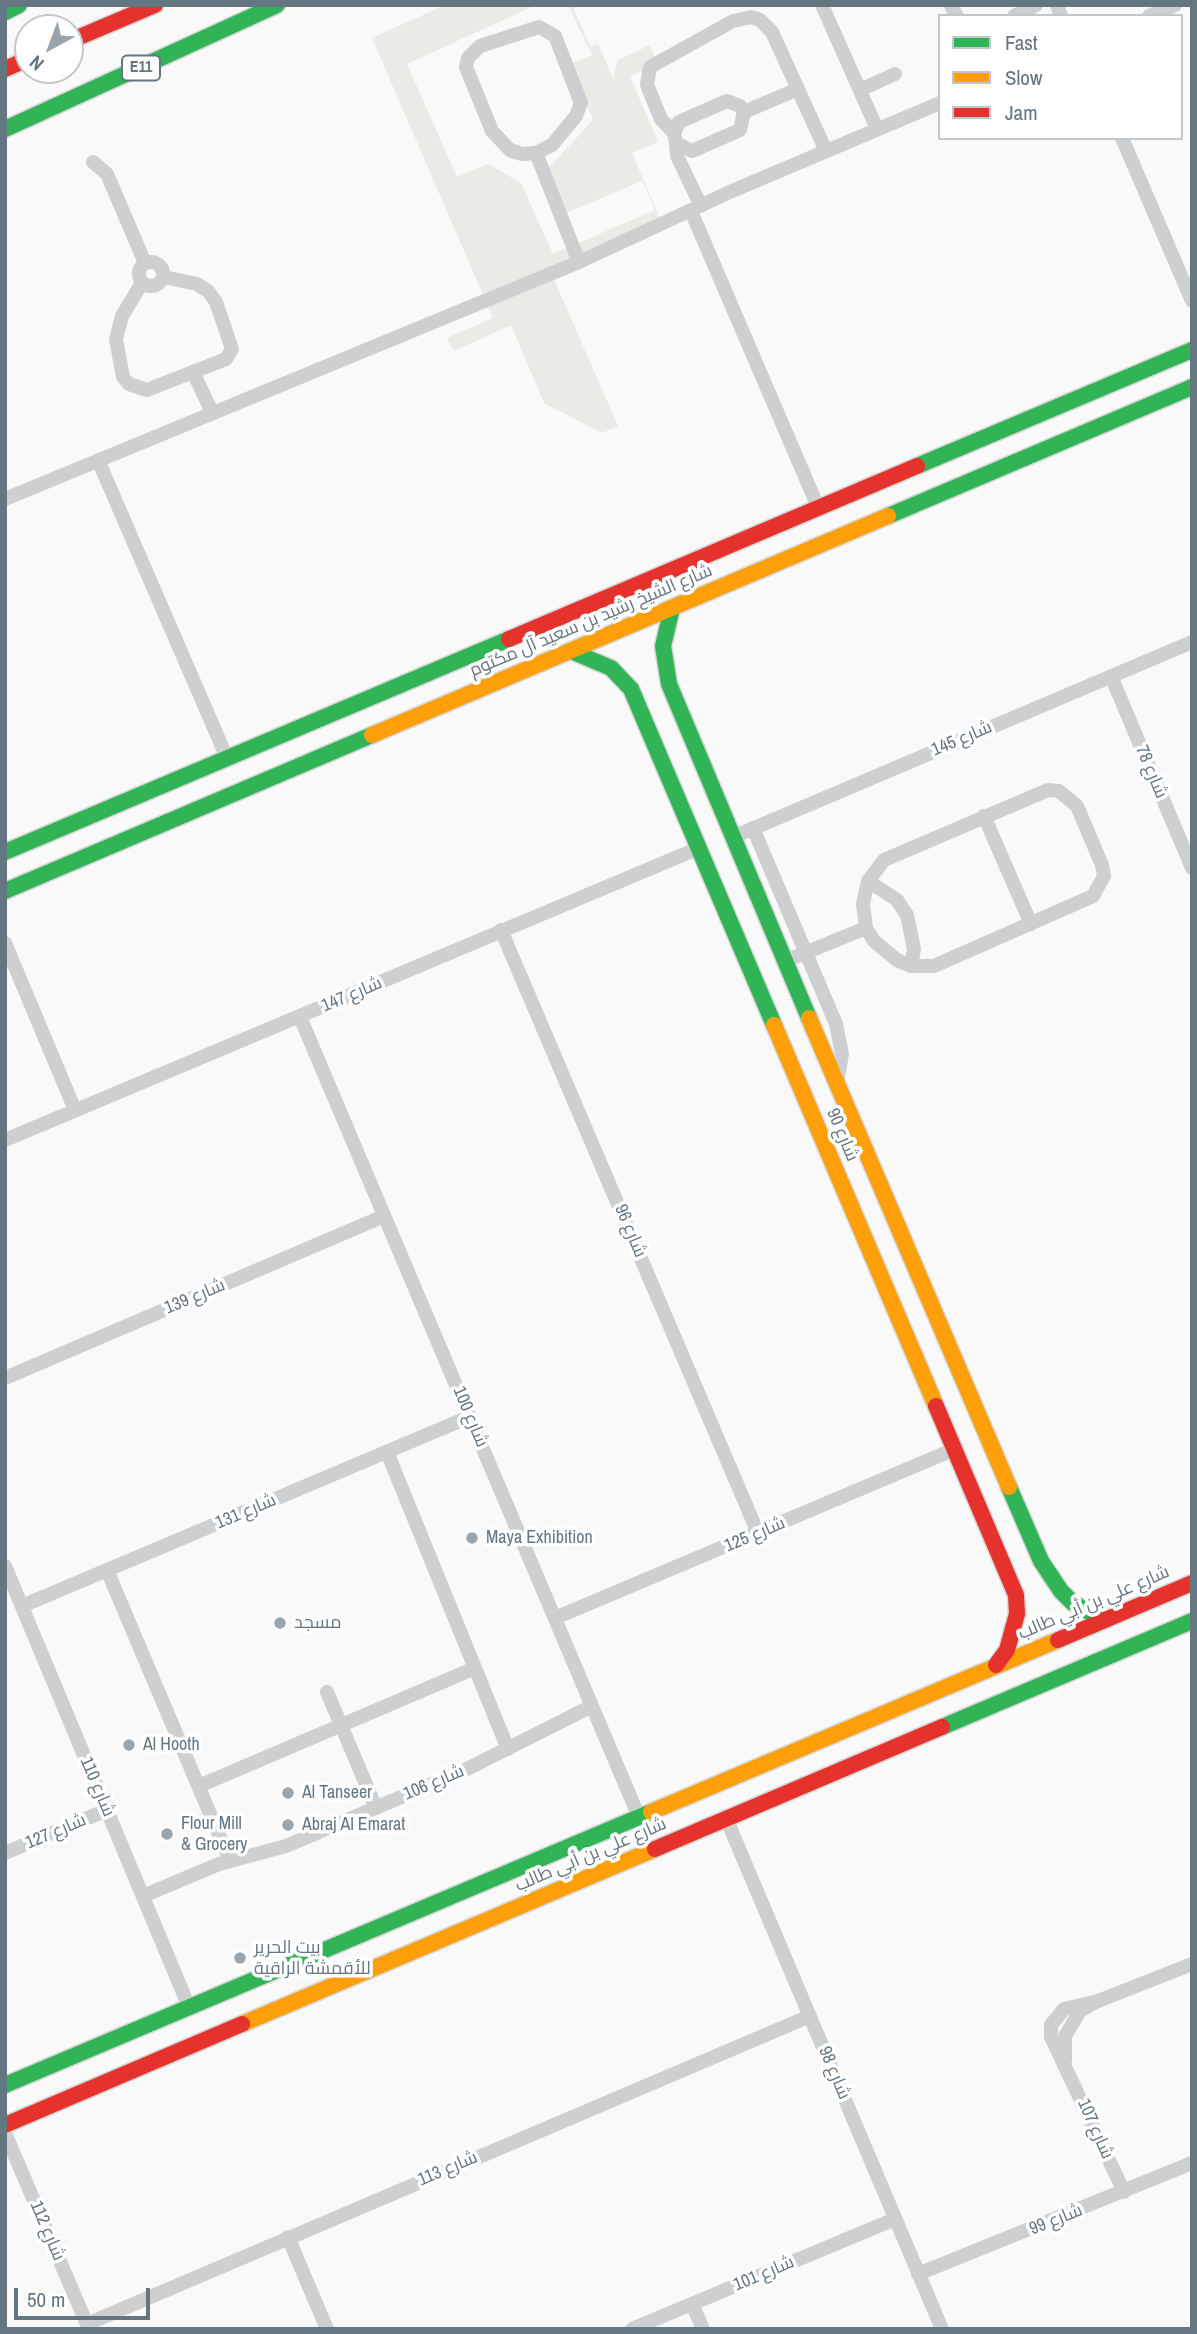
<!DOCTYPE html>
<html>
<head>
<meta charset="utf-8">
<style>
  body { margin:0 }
  #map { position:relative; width:1197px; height:2334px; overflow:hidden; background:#f9f9f9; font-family:"Archivo Narrow",sans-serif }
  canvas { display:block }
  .frame { position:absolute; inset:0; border:7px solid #657683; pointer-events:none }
  .legend { position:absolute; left:938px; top:14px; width:245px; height:126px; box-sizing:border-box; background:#fff; border:2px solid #c1c8cd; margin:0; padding:9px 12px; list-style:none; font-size:21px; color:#657683 }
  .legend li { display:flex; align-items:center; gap:14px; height:35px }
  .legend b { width:35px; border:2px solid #c1c8cd }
  .north { position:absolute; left:14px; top:14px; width:70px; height:70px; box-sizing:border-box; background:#fff; border:2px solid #c1c8cd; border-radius:50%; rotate:221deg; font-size:19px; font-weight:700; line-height:28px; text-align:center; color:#657683 }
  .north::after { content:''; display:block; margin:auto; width:24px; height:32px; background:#99a4ac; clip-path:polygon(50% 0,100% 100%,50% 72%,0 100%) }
  .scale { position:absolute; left:14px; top:2288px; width:136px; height:32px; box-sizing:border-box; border:4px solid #657683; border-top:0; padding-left:9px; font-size:21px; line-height:24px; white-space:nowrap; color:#657683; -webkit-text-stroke:5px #fff; paint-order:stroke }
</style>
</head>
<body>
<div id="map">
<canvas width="1197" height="2334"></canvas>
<div class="frame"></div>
<ul class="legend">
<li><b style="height:9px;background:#30b455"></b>Fast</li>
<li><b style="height:9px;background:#ff9f0a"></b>Slow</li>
<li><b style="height:9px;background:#e5322d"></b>Jam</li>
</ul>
<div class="north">N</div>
<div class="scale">50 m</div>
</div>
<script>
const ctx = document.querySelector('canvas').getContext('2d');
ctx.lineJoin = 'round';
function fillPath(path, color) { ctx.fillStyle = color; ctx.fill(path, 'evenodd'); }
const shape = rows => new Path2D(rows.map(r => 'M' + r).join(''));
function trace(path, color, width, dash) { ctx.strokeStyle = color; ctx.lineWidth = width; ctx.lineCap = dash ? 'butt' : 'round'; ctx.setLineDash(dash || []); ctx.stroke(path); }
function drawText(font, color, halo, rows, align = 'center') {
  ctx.font = font + ' "Archivo Narrow",Cairo,sans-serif'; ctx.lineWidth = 7; ctx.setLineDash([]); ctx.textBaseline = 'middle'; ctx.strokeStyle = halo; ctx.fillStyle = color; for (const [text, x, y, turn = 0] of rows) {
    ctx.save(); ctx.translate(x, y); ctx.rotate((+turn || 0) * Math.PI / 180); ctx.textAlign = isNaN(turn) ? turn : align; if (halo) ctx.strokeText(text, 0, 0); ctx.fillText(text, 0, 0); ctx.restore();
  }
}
const green = shape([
  [445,5,536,5,407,64,457,177,488,164,521,183,553,254,655,210,642,181,561,215,542,175,593,120,571,64,592,55,568,5,579,5,573,8,590,46,598,44,613,78,618,60,650,45,658,65,630,76,658,142,632,153,661,221,549,268,618,426,602,433,544,403,511,325,454,351,447,338,493,318,372,38]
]);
const street = shape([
  [822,5,877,129],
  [1057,5,1061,16],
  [951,6,957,16],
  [1014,16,1036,5],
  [1149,16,1175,5],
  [539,27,555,36,581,103,576,116,552,145,536,153,522,154,510,150,492,131,466,67,468,58,480,46,539,27],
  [860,90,895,74],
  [727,101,740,106,744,112,740,130,692,151,676,143,674,133,679,122,727,101],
  [744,112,798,89],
  [674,133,661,119,647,85,650,67,733,21,751,17,760,20,772,32,826,151],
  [1122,138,1192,301],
  [676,143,677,156,701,206],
  [536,153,579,262],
  [93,162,107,174,145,263],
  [691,211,818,507],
  '139 274a12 12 0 1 1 24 0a12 12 0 1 1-24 0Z',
  [142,283,122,316,116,339,123,377,129,384,147,390,226,359,232,349,216,302,208,291,197,284,164,277],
  [193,372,212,412],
  [98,460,227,758],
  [5,499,579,262,732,191,940,103],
  [1111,676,1192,868],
  [1048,790,1059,791,1077,806,1102,865,1104,876,1093,896,934,966,911,966,897,960,874,941,866,928,863,904,868,881,884,860,1048,790],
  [984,816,1031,924],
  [753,828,836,1024,842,1054,837,1083],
  [733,837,1192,642],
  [868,881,897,900,907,915,914,949,911,966],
  [501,930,758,1533],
  [5,943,75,1110],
  [785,961,866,928],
  [300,1017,639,1817],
  [5,1140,699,848],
  [5,1378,384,1216],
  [387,1452,508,1749],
  [5,1566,189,2007],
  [107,1570,230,1861],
  [22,1606,469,1417],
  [555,1618,955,1449],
  [327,1692,376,1808],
  [199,1786,475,1668],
  [726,1818,942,2329],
  [5,1853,107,1810],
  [143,1896,219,1864,286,1846,467,1769,592,1706],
  [1098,2001,1064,2009,1051,2025,1051,2037,1124,2192],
  [1065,2061,1065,2036,1080,2011,1098,2001,1192,1964],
  [5,2133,89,2329],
  [288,2237,327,2329],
  [918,2274,1192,2163],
  [692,2304,703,2329],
  [87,2324,810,2016],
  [632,2329,895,2219]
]);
const fast = shape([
  [5,12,19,5],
  [5,129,277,5],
  [917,466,1192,350],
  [888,516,1192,387],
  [672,608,663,646,669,684,809,1018],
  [571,651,611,668,631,689,774,1025],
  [5,852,509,639],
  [5,891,372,735],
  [1009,1487,1041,1561,1061,1591,1073,1603,1104,1620],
  [942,1727,1192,1621],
  [5,2085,651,1812]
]);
const slow = shape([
  [372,735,888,516],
  [809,1018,1009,1487],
  [774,1025,936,1406],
  [651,1812,1058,1640],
  [242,2024,655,1849]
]);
const jam = shape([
  [70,41,155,5],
  [5,69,28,59],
  [509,639,917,466],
  [936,1406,1016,1595,1017,1614,1007,1650,996,1665],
  [1058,1640,1192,1583],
  [655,1849,942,1727],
  [5,2125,242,2024]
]);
const markers = [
  [472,1538,7,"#99a4ac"],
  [280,1623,7,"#99a4ac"],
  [129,1745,7,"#99a4ac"],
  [288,1793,7,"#99a4ac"],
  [288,1825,7,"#99a4ac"],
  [167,1834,7,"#99a4ac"],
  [240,1958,7,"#99a4ac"]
];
const shields = [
  [141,68,38]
];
const shieldNames = [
  ["E11",141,68]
];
const streetNames = [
  ["شارع الشيخ رشيد بن سعيد آل مكتوم",591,621,-23],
  ["شارع 145",962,739,-23],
  ["شارع 78",1151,772,67],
  ["شارع 147",352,995,-23],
  ["شارع 90",842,1135,67],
  ["شارع 96",630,1231,67],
  ["شارع 139",195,1297,-23],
  ["شارع 100",470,1417,67],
  ["شارع 131",246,1512,-23],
  ["شارع 125",755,1535,-23],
  ["شارع علي بن أبي طالب",1094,1603,-23],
  ["شارع 106",434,1783,-23],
  ["شارع 110",97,1787,67],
  ["شارع 127",56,1832,-23],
  ["شارع علي بن أبي طالب",591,1855,-23],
  ["شارع 98",834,2073,67],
  ["شارع 107",1095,2129,66],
  ["شارع 113",448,2169,-23],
  ["شارع 99",1056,2220,-22],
  ["شارع 112",47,2231,67],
  ["شارع 101",764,2274,-23]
];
const poiNames = [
  ["Maya Exhibition",486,1538],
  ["مسجد",294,1623],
  ["Al Hooth",143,1745],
  ["Al Tanseer",302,1793],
  ["Flour Mill",181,1824],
  ["& Grocery",181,1845],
  ["Abraj Al Emarat",302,1825],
  ["بيت الحرير",254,1948],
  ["للأقمشة الراقية",254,1969]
];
fillPath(green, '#e8ebe6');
trace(fast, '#d5d6d7', 19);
trace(slow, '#d5d6d7', 19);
trace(jam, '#d5d6d7', 19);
trace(street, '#cecfd0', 14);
trace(fast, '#30b455', 16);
trace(slow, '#ff9f0a', 16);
trace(jam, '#e5322d', 16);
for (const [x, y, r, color] of markers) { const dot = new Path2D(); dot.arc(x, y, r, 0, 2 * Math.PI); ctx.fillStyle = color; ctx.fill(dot); trace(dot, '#fff', 2.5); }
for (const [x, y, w] of shields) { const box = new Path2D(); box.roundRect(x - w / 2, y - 12.5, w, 25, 5); ctx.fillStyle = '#fff'; ctx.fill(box); trace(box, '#657683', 2); }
drawText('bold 16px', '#657683', null, shieldNames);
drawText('18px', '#657683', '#fff', streetNames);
drawText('18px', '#657683', '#fff', poiNames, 'left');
</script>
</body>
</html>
